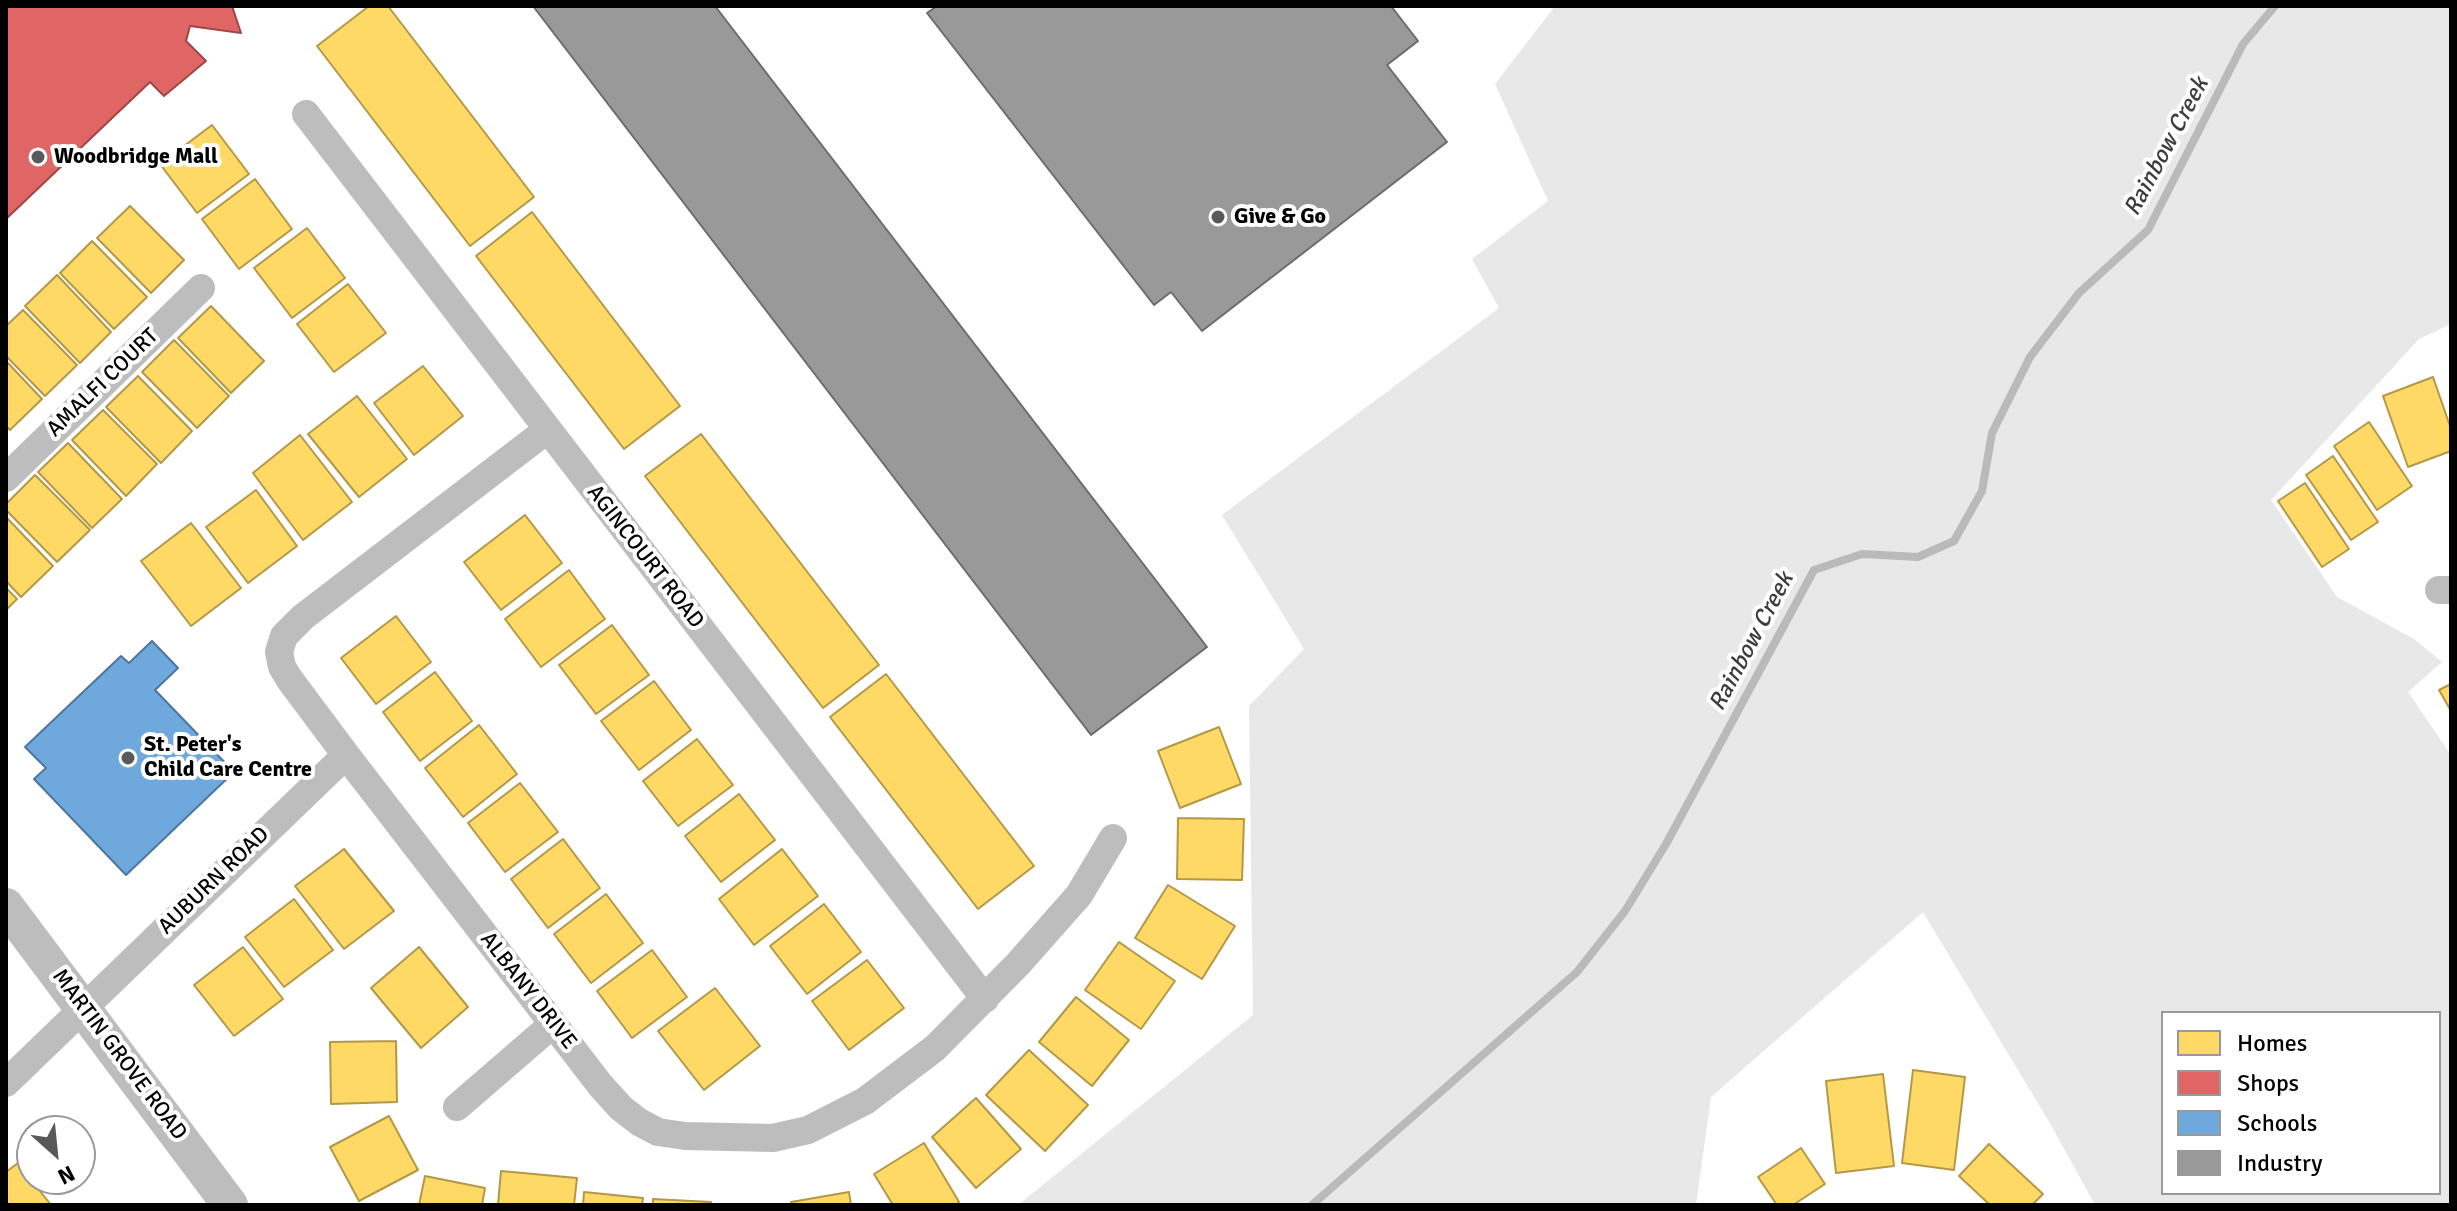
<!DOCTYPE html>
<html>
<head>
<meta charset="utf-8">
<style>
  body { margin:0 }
  #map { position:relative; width:2457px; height:1211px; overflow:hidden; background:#fff; font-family:Signika,sans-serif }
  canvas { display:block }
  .frame { position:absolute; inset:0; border:8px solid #000; pointer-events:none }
  .legend { position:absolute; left:2161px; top:1011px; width:280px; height:184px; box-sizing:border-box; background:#fff; border:2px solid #999; margin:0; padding:10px 14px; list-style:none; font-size:24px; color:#000 }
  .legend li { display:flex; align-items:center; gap:16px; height:40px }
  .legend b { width:40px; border:2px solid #999 }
  .north { position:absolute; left:16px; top:1115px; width:80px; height:80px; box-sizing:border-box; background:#fff; border:2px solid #999; border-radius:50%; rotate:153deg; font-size:22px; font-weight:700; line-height:32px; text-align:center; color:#000 }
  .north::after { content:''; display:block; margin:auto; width:28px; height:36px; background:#595959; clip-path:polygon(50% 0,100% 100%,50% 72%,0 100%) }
</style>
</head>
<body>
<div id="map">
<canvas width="2457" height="1211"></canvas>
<div class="frame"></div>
<ul class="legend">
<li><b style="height:22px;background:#ffd966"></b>Homes</li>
<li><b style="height:22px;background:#e06666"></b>Shops</li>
<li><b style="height:22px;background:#6fa8dc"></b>Schools</li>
<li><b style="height:22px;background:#999"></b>Industry</li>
</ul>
<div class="north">N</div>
</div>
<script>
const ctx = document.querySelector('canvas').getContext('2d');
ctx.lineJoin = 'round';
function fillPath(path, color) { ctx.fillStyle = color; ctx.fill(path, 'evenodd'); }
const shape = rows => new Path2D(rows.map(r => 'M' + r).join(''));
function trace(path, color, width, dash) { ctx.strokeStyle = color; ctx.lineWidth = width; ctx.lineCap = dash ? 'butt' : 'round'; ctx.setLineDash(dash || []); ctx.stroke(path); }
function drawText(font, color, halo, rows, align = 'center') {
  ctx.font = font + ' Signika,sans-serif'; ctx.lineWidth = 8; ctx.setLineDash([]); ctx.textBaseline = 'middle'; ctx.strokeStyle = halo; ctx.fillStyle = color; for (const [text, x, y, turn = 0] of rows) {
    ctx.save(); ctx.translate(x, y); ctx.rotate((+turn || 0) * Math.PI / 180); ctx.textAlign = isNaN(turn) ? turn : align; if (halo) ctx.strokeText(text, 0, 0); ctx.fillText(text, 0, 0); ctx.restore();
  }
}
const green = shape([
  [1555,6,2451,6,2451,324,2419,339,2271,500,2337,597,2414,639,2442,662,2408,692,2451,755,2451,1205,2095,1205,2051,1125,1923,912,1711,1097,1696,1205,1018,1205,1253,1015,1249,706,1304,649,1222,515,1499,308,1472,259,1548,201,1495,84],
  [2163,1013,2439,1013,2439,1193,2163,1193]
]);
const homes = shape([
  [369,6,388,6,534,197,470,246,317,46,369,6],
  [212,125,249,174,197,213,160,164,212,125],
  [255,179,292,229,239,269,202,219,255,179],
  [130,206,184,260,151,293,97,238,130,206],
  [532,212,680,406,624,449,476,256,532,212],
  [307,228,345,278,292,318,254,268,307,228],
  [92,241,147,297,114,329,60,273,92,241],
  [57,275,111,332,80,363,25,306,57,275],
  [348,284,386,333,334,372,297,324,348,284],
  [211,306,264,361,231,393,178,338,211,306],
  [23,310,77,365,45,396,6,356,6,326,23,310],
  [174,340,229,396,197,428,142,372,174,340],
  [6,361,42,399,10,430,6,426,6,361],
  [423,366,463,416,414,455,374,403,423,366],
  [138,376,192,431,161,463,106,407,138,376],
  [2433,377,2451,429,2451,451,2408,467,2383,396,2433,377],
  [357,396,407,459,359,497,308,434,357,396],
  [103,410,157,464,126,496,72,440,103,410],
  [2369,422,2412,486,2377,510,2334,446,2369,422],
  [701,434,879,665,823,708,645,476,701,434],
  [300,435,352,502,303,540,253,473,300,435],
  [68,443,122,499,92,528,38,472,68,443],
  [2333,456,2378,522,2351,540,2306,475,2333,456],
  [35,475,90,530,57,562,6,510,6,504,35,475],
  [2305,483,2349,549,2322,567,2278,501,2305,483],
  [256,490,297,546,248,583,206,527,256,490],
  [525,515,562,563,501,610,464,562,525,515],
  [6,517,53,566,21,597,6,581,6,517],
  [191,523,241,588,191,626,141,561,191,523],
  [569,570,605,619,541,667,505,619,569,570],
  [6,588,17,599,6,610,6,588],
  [396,616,431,662,376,704,341,658,396,616],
  [612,625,649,675,596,714,559,665,612,625],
  [435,672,472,721,420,761,383,712,435,672],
  [886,674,1034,866,978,909,830,717,886,674],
  [654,681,691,730,639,770,601,721,654,681],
  [2451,684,2451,711,2439,690,2451,684],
  [479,725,517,774,463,817,425,768,479,725],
  [1219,727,1241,784,1180,808,1158,751,1219,727],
  [697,739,733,785,678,826,643,781,697,739],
  [520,783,558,832,505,872,468,823,520,783],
  [739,794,775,840,721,882,685,836,739,794],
  [1178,818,1244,819,1242,880,1177,879,1178,818],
  [563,839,600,888,548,928,511,879,563,839],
  [344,849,394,911,344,949,295,886,344,849],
  [782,849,818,896,754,945,719,899,782,849],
  [1168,885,1235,926,1202,979,1135,938,1168,885],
  [606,894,643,943,591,983,554,934,606,894],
  [294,899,333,950,284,987,245,937,294,899],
  [824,904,861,952,807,994,770,946,824,904],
  [1119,942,1175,981,1141,1029,1085,990,1119,942],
  [243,947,283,999,234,1036,194,985,243,947],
  [419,947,468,1007,421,1048,371,988,419,947],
  [652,950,687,997,632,1038,597,991,652,950],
  [867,960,904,1008,849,1050,812,1001,867,960],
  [715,988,760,1046,704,1090,658,1031,715,988],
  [1076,997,1129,1040,1092,1086,1039,1042,1076,997],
  [396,1041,397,1102,331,1104,330,1042,396,1041],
  [1029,1050,1088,1105,1045,1151,986,1095,1029,1050],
  [1913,1070,1965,1077,1954,1170,1902,1163,1913,1070],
  [1883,1074,1894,1166,1836,1173,1826,1081,1883,1074],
  [976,1098,1021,1149,976,1188,932,1137,976,1098],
  [389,1116,418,1170,359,1201,330,1147,389,1116],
  [924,1143,959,1202,955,1205,893,1205,874,1174,924,1143],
  [1989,1144,2043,1194,2032,1205,1990,1205,1959,1176,1989,1144],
  [1801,1148,1825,1184,1793,1205,1777,1205,1758,1177,1801,1148],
  [18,1163,51,1205,6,1205,6,1172,18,1163],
  [501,1171,577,1178,574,1205,498,1205,501,1171],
  [425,1176,485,1188,482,1205,419,1205,425,1176],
  [584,1192,643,1198,642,1205,583,1205,584,1192],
  [849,1192,851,1205,792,1205,791,1202,849,1192],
  [653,1199,711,1202,711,1205,653,1205,653,1199]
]);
const shops = shape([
  [6,6,232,6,241,33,190,26,186,41,206,61,164,96,150,82,6,219,6,6]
]);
const schools = shape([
  [152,641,178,668,155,690,234,772,126,875,34,779,46,768,25,747,121,656,129,663,152,641]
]);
const industry = shape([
  [533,6,715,6,1207,647,1091,735,533,6],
  [937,6,1391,6,1418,41,1387,65,1447,142,1202,331,1171,292,1154,305,927,13,937,6]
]);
const stream = shape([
  [1312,1205,1577,972,1625,911,1666,844,1814,570,1862,554,1918,557,1954,541,1982,491,1992,433,2030,357,2079,293,2148,230,2243,44,2275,6]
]);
const minor = shape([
  [306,114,985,999],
  [547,430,303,617,284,636,279,652,282,667,290,680,346,755,601,1086,621,1108,639,1122,658,1132,685,1136,773,1138,808,1130,865,1101,935,1048,1018,964,1079,895,1113,838],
  [6,478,201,288],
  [2439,590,2451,590],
  [6,1083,346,755],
  [457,1107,553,1024]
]);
const tertiary = shape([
  [6,906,230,1205]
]);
const markers = [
  [38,157,8,"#595959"],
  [1218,217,8,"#595959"],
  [128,758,8,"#595959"]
];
const poiNames = [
  ["Woodbridge Mall",54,157],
  ["Give & Go",1234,217],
  ["St. Peter's",144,745],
  ["Child Care Centre",144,770]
];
const streetNames = [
  ["AMALFI COURT",103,383,-44],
  ["AGINCOURT ROAD",645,557,52],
  ["AUBURN ROAD",214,881,-44],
  ["ALBANY DRIVE",528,991,52],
  ["MARTIN GROVE ROAD",119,1055,53]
];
const waterNames = [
  ["Rainbow Creek",2167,147,-62],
  ["Rainbow Creek",1752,642,-62]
];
fillPath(green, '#e8e8e8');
fillPath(homes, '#ffd966');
trace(homes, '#b29847', 2);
fillPath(shops, '#e06666');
trace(shops, '#9d4747', 2);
fillPath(schools, '#6fa8dc');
trace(schools, '#4e769a', 2);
fillPath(industry, '#999');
trace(industry, '#6b6b6b', 2);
trace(stream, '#bababa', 8);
trace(minor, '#bdbdbd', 28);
trace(tertiary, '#bdbdbd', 36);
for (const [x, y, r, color] of markers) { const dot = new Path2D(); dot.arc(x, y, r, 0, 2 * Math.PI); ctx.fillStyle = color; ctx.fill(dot); trace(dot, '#fff', 3); }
drawText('bold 22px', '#000', '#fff', poiNames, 'left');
drawText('22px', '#000', '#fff', streetNames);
drawText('italic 24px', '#3d3d3d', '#fff', waterNames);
</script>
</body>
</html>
